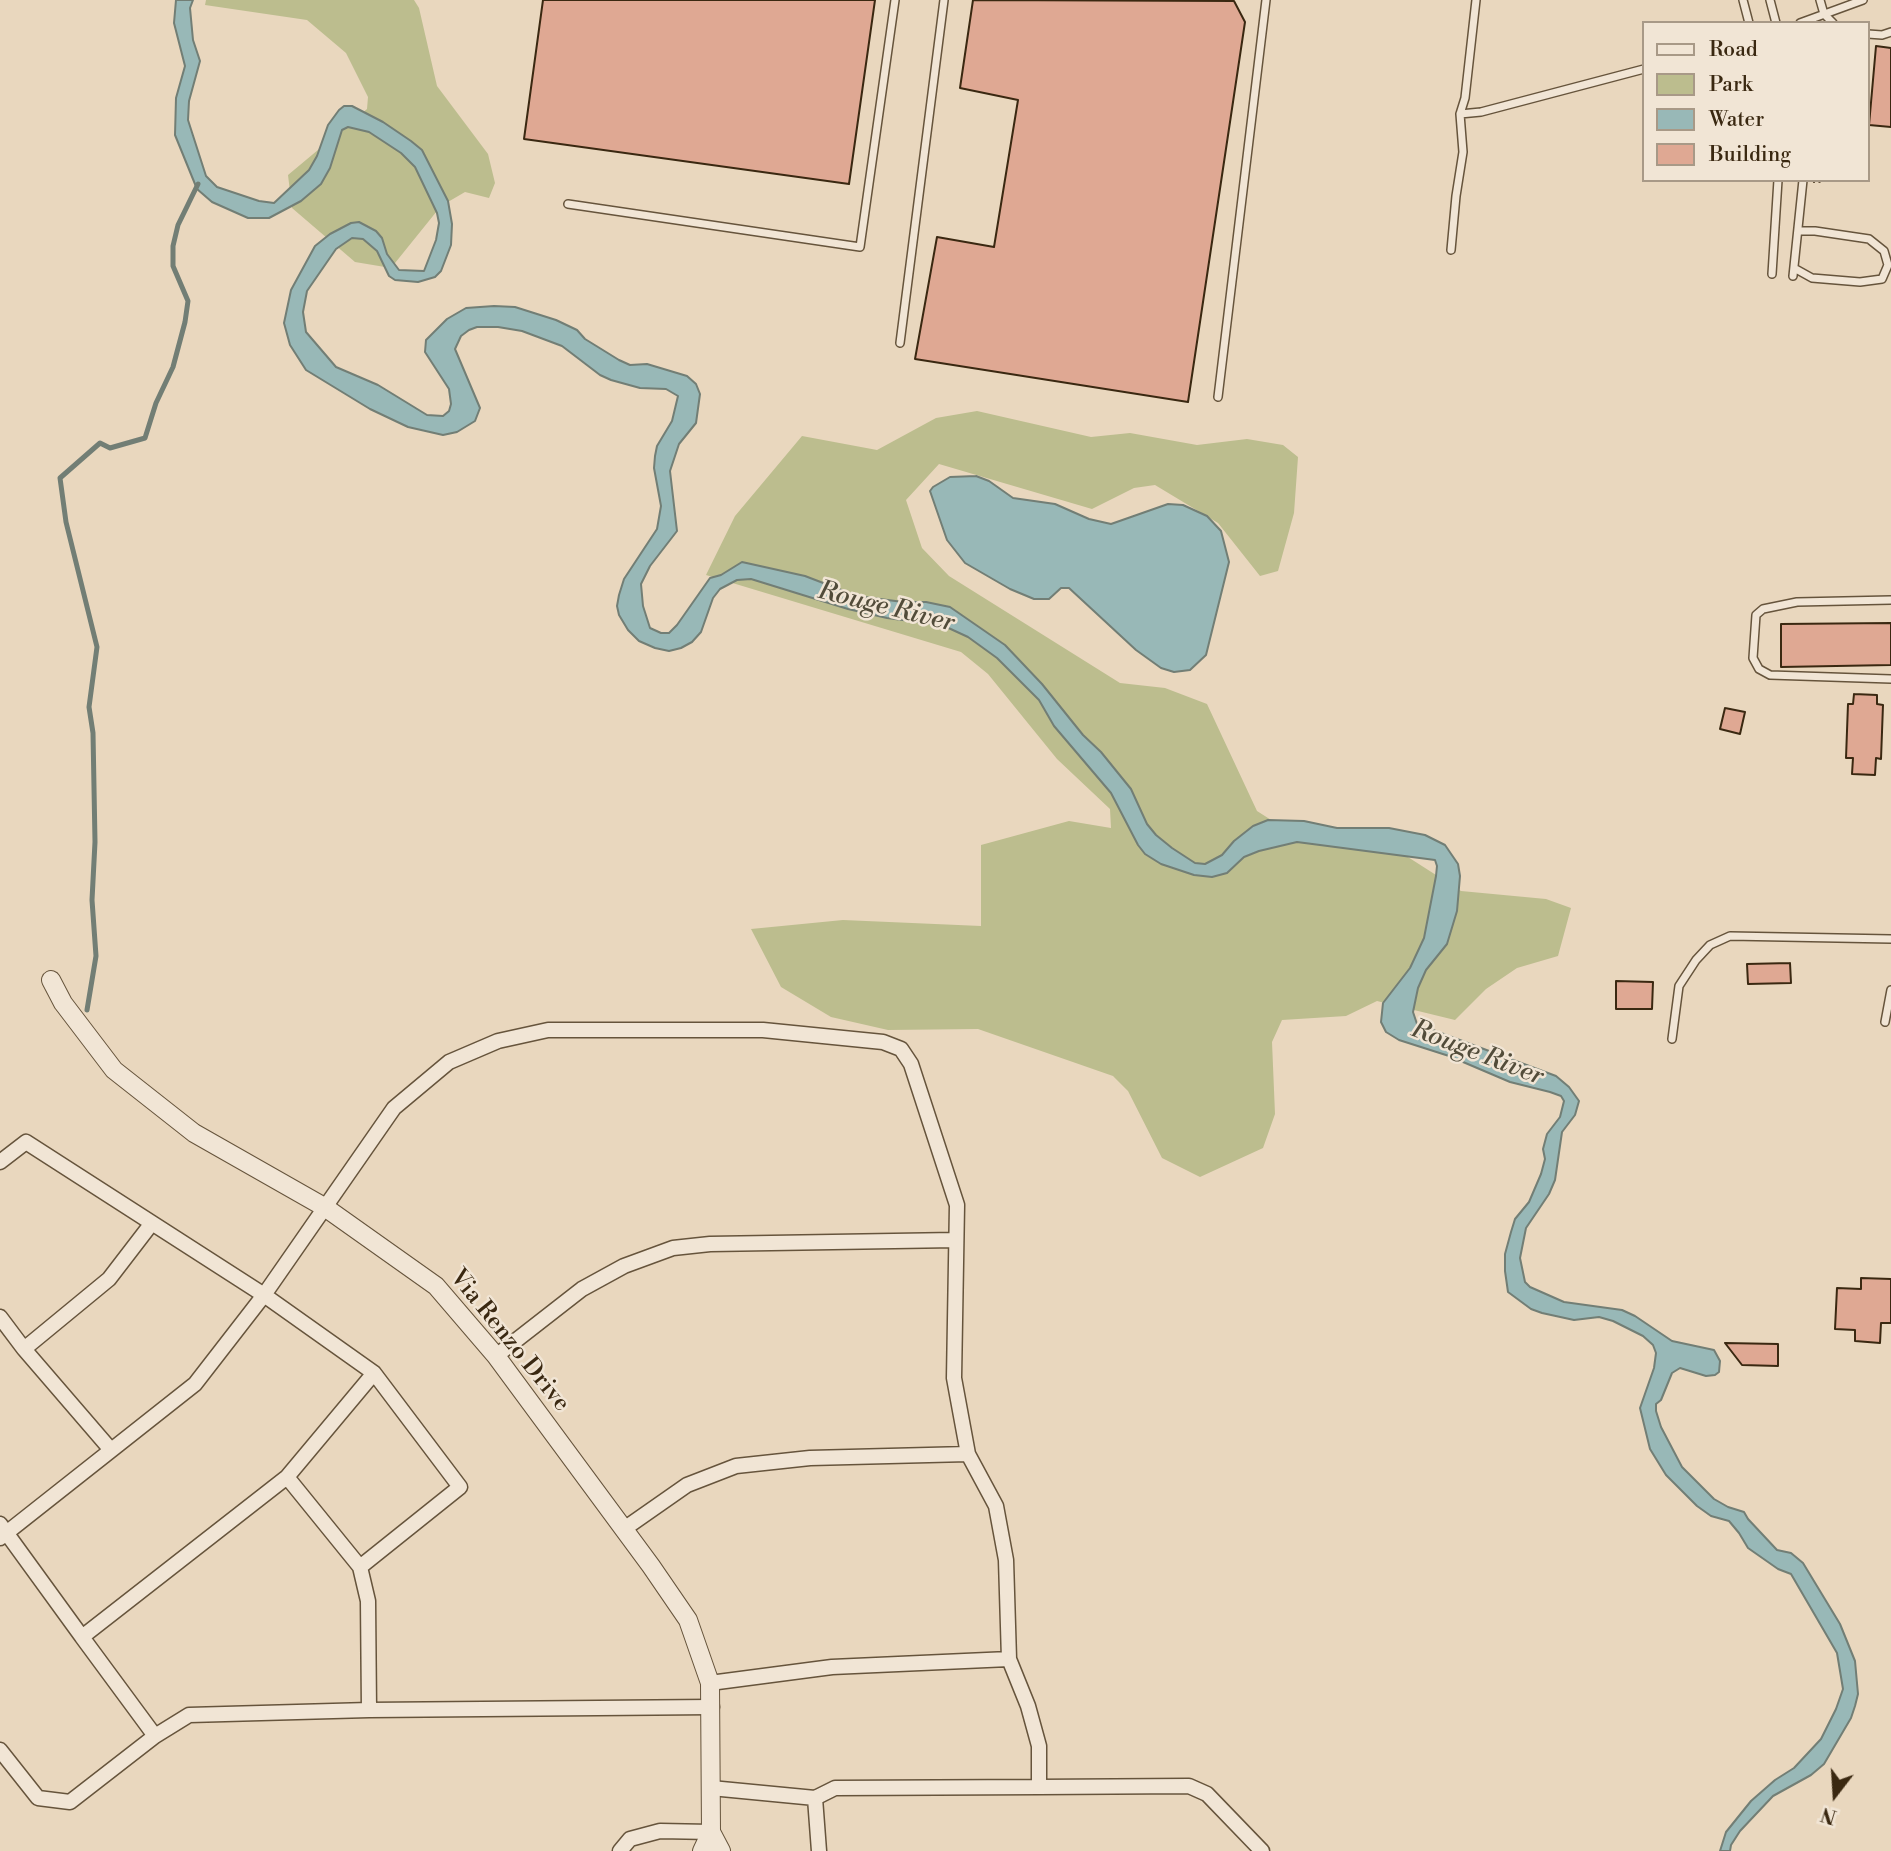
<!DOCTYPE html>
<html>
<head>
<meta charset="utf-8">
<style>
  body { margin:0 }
  #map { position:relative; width:1891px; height:1851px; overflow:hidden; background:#e9d7be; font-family:"Libre Bodoni",serif }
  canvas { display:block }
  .legend { position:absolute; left:1642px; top:21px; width:228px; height:161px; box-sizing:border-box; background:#f1e5d5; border:2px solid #a89987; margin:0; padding:9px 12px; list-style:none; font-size:21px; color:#3a2811 }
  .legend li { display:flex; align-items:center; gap:14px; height:35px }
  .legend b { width:35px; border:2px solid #a89987 }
  .north { position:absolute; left:1800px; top:1760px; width:70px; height:70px; -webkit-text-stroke:5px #f1e5d5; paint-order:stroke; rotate:197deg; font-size:19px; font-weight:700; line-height:28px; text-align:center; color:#3a2811 }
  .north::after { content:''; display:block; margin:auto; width:24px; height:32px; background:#3a2811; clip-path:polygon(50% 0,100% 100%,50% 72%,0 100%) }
</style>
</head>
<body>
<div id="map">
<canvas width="1891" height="1851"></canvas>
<ul class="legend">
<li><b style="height:9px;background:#f1e5d5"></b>Road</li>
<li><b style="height:19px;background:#bcbd8e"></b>Park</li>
<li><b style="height:19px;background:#98b8b7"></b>Water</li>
<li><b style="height:19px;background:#dfa893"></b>Building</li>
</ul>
<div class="north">N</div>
</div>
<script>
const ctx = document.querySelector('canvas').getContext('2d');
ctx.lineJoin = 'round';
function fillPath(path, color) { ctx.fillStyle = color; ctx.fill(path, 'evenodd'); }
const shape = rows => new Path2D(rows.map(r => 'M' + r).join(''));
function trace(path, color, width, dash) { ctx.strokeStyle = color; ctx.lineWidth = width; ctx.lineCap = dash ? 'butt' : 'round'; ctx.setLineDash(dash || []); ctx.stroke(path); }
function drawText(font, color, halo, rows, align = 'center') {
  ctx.font = font + ' "Libre Bodoni",serif'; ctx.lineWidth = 5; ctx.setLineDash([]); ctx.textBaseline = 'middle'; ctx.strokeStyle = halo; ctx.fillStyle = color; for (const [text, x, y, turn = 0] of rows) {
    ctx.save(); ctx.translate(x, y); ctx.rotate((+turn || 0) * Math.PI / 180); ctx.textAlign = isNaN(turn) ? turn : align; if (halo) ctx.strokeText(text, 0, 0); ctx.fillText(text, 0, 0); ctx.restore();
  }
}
const green = shape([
  [206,0,414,0,419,8,437,86,488,154,495,183,489,198,465,192,441,206,391,268,355,262,292,208,288,175,367,109,368,97,346,53,307,20,205,5],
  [977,411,1091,437,1130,433,1197,445,1247,439,1283,445,1298,457,1294,513,1278,571,1260,576,1218,523,1155,485,1134,488,1092,509,939,464,906,500,922,548,949,576,1120,683,1165,688,1207,704,1257,811,1279,825,1386,843,1461,891,1546,899,1571,908,1558,956,1517,968,1486,989,1455,1020,1377,1001,1346,1016,1282,1020,1272,1042,1275,1114,1263,1148,1200,1177,1162,1158,1128,1091,1113,1076,978,1029,888,1030,831,1017,781,987,751,929,843,920,981,926,981,845,1069,821,1111,828,1110,809,1057,759,988,674,961,652,706,575,735,516,802,436,877,450,936,418]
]);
const water = shape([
  [176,0,193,0,190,8,193,40,200,61,189,101,188,120,206,176,217,187,259,201,274,203,309,170,317,156,328,125,339,110,344,106,352,106,383,122,411,141,422,150,448,201,452,224,451,245,441,271,435,277,418,282,395,280,389,276,377,251,363,239,352,238,336,249,307,291,303,312,306,332,336,367,378,385,427,415,443,416,449,411,451,404,449,389,425,352,426,340,447,319,466,308,494,306,515,307,556,320,577,330,585,339,619,360,630,365,647,364,687,376,696,384,700,394,696,423,679,444,670,471,677,531,650,566,641,584,643,606,650,628,661,633,669,633,677,625,710,578,721,575,742,562,805,576,857,596,903,602,926,602,950,607,1005,645,1042,684,1083,735,1101,752,1118,773,1131,789,1147,824,1156,835,1172,848,1195,863,1205,864,1222,855,1234,841,1253,826,1268,820,1304,821,1337,828,1389,828,1425,835,1445,845,1458,864,1460,876,1457,911,1447,944,1426,970,1418,988,1413,1012,1417,1024,1556,1076,1569,1087,1579,1101,1575,1115,1562,1132,1555,1180,1549,1194,1526,1228,1520,1258,1525,1282,1530,1287,1564,1302,1622,1310,1635,1316,1672,1341,1714,1350,1720,1361,1719,1372,1715,1375,1706,1376,1680,1368,1672,1373,1661,1400,1656,1404,1656,1411,1661,1427,1682,1467,1714,1499,1728,1507,1744,1512,1748,1519,1777,1550,1791,1553,1803,1563,1840,1624,1855,1661,1858,1694,1855,1706,1851,1718,1824,1764,1811,1775,1773,1796,1740,1831,1731,1845,1730,1851,1720,1851,1726,1832,1751,1801,1775,1780,1794,1768,1821,1739,1836,1709,1843,1689,1837,1653,1791,1574,1778,1569,1748,1548,1739,1533,1729,1521,1711,1516,1697,1506,1666,1475,1650,1449,1640,1408,1654,1368,1656,1353,1653,1345,1643,1336,1613,1321,1599,1317,1574,1320,1542,1313,1531,1309,1508,1292,1505,1271,1505,1254,1511,1232,1515,1219,1529,1202,1541,1174,1545,1159,1543,1149,1547,1134,1560,1117,1564,1101,1561,1096,1550,1092,1510,1082,1449,1056,1399,1040,1386,1032,1381,1022,1383,1003,1410,968,1424,938,1436,876,1437,866,1435,860,1297,842,1259,851,1244,857,1227,873,1212,877,1194,875,1161,864,1145,854,1138,845,1111,793,1054,726,1039,700,997,658,968,637,942,625,887,618,848,609,751,579,737,580,720,589,713,598,701,632,692,642,681,648,669,651,655,648,639,641,628,630,619,615,617,606,619,595,624,579,657,529,661,506,654,468,655,456,657,446,672,421,678,396,666,389,640,388,611,380,600,375,562,346,522,331,498,327,477,327,469,330,461,336,455,349,480,408,475,421,457,432,443,435,408,427,370,409,306,370,290,345,284,323,291,290,315,246,330,234,351,223,359,222,376,231,382,238,387,254,399,270,424,271,436,240,439,223,437,213,415,167,401,153,369,132,348,127,342,130,330,168,321,184,301,201,269,218,248,218,212,202,197,189,175,135,176,98,185,66,174,23,176,0],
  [976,476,989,481,1013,498,1055,504,1089,519,1111,524,1168,504,1183,505,1207,516,1221,531,1229,562,1206,655,1190,670,1174,672,1161,668,1136,650,1069,588,1061,588,1049,599,1034,599,1010,589,965,563,947,540,930,491,933,487,950,477,976,476]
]);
const stream = shape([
  [87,1010,96,956,92,900,95,842,93,733,89,707,97,647,66,522,60,478,100,443,110,448,145,438,156,403,173,367,185,322,188,301,173,266,173,246,178,225,198,184]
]);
const building = shape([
  [543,0,875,0,849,184,524,139,543,0],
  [973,0,1234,1,1245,22,1188,402,915,359,937,237,994,247,1018,100,960,88,973,0],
  [1876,46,1891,48,1891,127,1869,125,1876,46],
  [1891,623,1891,665,1781,667,1781,624,1891,623],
  [1854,694,1877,695,1877,704,1883,705,1881,759,1876,758,1875,775,1852,774,1853,758,1846,758,1848,704,1853,704,1854,694],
  [1725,708,1745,712,1740,734,1720,729,1725,708],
  [1790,963,1791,983,1748,984,1747,964,1790,963],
  [1616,981,1653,982,1652,1009,1616,1009,1616,981],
  [1861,1278,1891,1279,1891,1323,1881,1323,1880,1343,1855,1341,1855,1330,1835,1329,1837,1288,1861,1289,1861,1278],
  [1725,1343,1778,1344,1778,1366,1742,1365,1725,1343]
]);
const path = shape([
  [1813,181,1821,181]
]);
const service = shape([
  [1743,0,1749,23],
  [1770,0,1776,23],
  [1820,0,1824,14,1833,23],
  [1800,23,1863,0],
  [1868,34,1882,35,1891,32],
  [1460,114,1481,112,1644,69],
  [568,204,860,247,895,0],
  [1451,250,1456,196,1463,152,1460,114,1465,98,1476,0],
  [1794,268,1812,278,1860,282,1882,279,1888,265,1884,251,1869,239,1815,231,1798,231],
  [1772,274,1778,180],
  [1793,276,1803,180],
  [900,343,944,0],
  [1218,397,1266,0],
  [1891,600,1797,602,1763,609,1756,615,1753,658,1759,669,1770,675,1891,679],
  [1885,1022,1891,990],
  [1672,1039,1679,986,1696,960,1710,945,1730,936,1891,939]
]);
const minor = shape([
  [0,1162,26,1142,264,1295,394,1108,449,1062,498,1041,548,1030,763,1030,883,1042,901,1049,911,1064,957,1205,954,1378,968,1454,996,1506,1006,1560,1009,1659,1028,1706,1039,1746,1039,1787,835,1788,815,1798,711,1788],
  [0,1317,24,1349],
  [496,1356,582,1289,624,1266,673,1248,710,1244,955,1240],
  [111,1450,24,1349,109,1279,152,1223],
  [287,1477,374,1373],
  [0,1524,82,1637,287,1477,360,1567],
  [624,1529,687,1485,736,1466,810,1458,968,1454],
  [0,1538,195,1384,264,1295,374,1373,460,1487,360,1567,368,1601,369,1710],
  [82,1637,155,1736],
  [710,1683,832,1667,1009,1659],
  [0,1750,38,1798,70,1802,155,1736,189,1715,369,1710,712,1707],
  [1039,1787,1189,1786,1207,1794,1262,1851],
  [815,1798,819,1851],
  [620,1851,630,1839,660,1831,711,1832]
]);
const tertiary = shape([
  [51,980,63,1003,114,1070,194,1133,326,1208,436,1286,496,1356,651,1566,688,1620,710,1683,711,1832,721,1851],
  [702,1851,711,1832]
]);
const streetNames = [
  ["Via Renzo Drive",509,1341,51]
];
const waterNames = [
  ["Rouge River",886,608,14],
  ["Rouge River",1477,1054,21]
];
fillPath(green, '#bcbd8e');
fillPath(water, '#98b8b7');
trace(water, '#727e75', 2);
trace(stream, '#727e75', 5);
fillPath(building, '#dfa893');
trace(building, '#3a2811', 2);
trace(service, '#66543c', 10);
trace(minor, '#66543c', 17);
trace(tertiary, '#66543c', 20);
trace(path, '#3a2811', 3.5, [2, 3.5]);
trace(service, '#f1e5d5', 7);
trace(minor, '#f1e5d5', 14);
trace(tertiary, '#f1e5d5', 18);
drawText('24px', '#3a2811', '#f1e5d5', streetNames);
drawText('italic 26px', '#524c3a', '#f1e5d5', waterNames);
</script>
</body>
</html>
